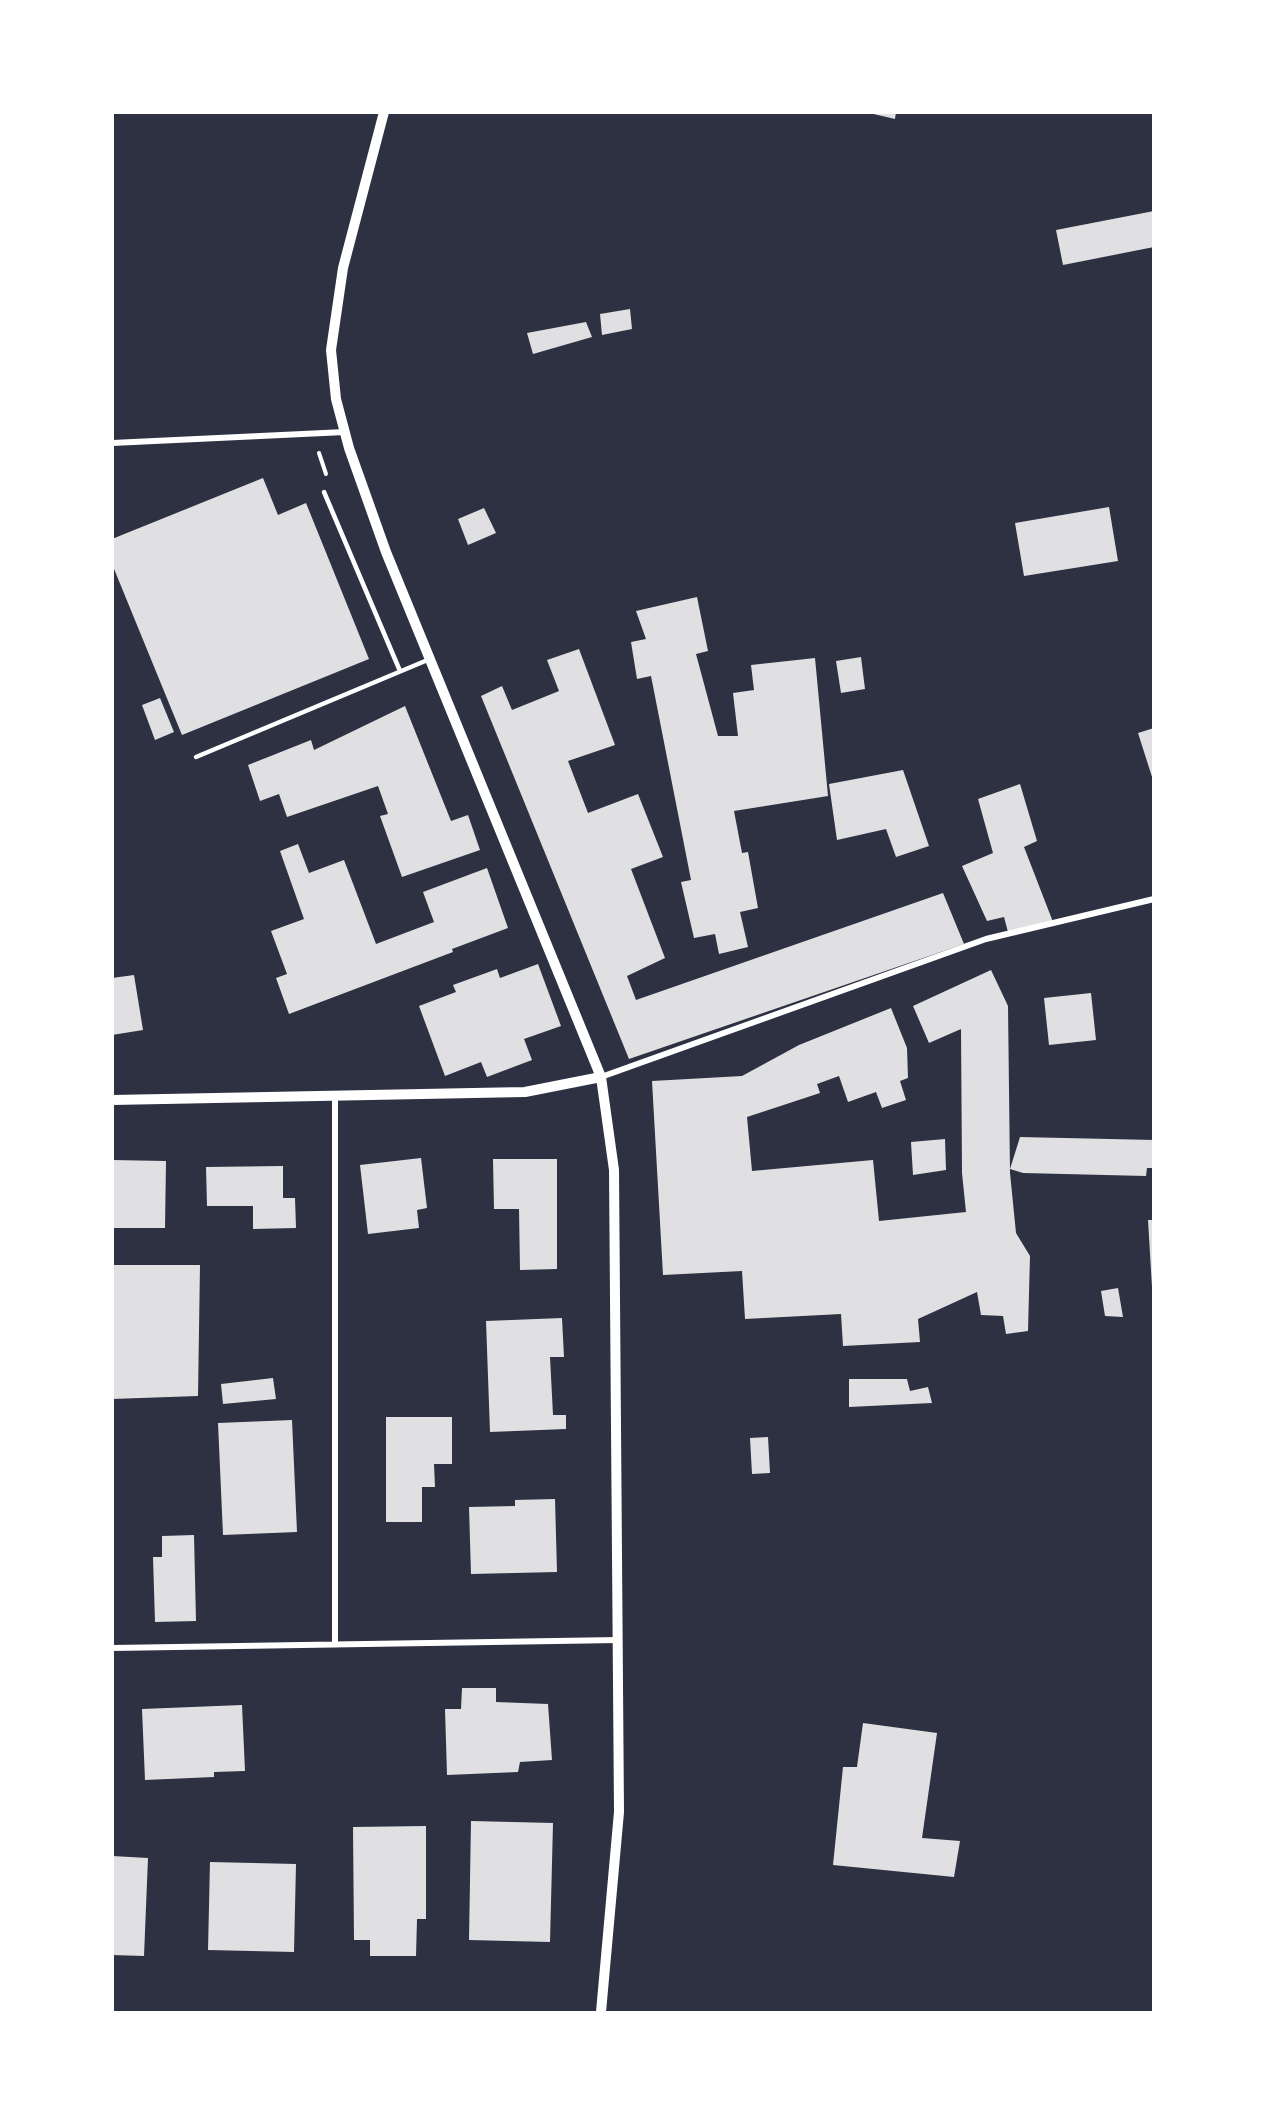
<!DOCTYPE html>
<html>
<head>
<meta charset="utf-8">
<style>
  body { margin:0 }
  #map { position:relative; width:1266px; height:2125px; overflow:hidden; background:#2d3142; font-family:Montserrat,sans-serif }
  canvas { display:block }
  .frame { position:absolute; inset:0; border:114px solid #fff; pointer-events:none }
</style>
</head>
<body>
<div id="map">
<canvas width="1266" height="2125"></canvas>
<div class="frame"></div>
</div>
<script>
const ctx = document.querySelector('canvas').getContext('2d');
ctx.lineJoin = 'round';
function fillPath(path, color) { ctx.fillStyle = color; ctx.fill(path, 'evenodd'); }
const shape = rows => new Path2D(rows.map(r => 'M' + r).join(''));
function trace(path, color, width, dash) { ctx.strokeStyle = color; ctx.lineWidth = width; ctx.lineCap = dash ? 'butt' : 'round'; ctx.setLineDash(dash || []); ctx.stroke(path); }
const building = shape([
  [865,112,896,112,895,119],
  [1154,211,1154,247,1063,265,1056,230],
  [630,309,632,329,602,335,600,314],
  [586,322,592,337,533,354,527,333],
  [263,478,278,515,306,503,369,659,182,735,112,564,112,539],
  [1109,507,1118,561,1024,576,1015,523],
  [484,508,496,533,468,545,458,519],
  [697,597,708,651,696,654,718,736,738,736,733,693,754,690,751,665,815,658,828,796,734,811,742,853,748,852,758,908,740,912,748,947,719,954,715,934,694,938,681,882,691,880,651,676,637,679,631,642,646,639,636,611],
  [579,649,615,745,568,761,588,813,638,794,663,857,631,869,665,958,627,976,636,1000,943,893,964,944,629,1059,481,696,502,686,512,710,559,691,547,660],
  [861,657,865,689,841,693,836,661],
  [160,698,174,732,155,740,142,705],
  [405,706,451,821,468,815,480,850,402,877,380,816,388,814,378,786,287,817,279,794,260,801,248,765,311,740,314,750],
  [1154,728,1154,780,1153,780,1138,733],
  [903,770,929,846,896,857,886,829,837,840,829,784],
  [1020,784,1037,841,1024,847,1053,922,1008,932,1004,917,987,921,962,866,993,853,978,799],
  [298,844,309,873,344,860,376,944,434,922,423,892,487,868,508,928,452,949,453,952,289,1014,276,978,287,974,271,931,304,919,280,851],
  [538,964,561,1026,524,1039,532,1060,487,1077,481,1062,445,1076,419,1006,456,992,453,985,497,969,500,978],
  [991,970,1008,1006,1010,1173,1016,1233,1030,1256,1028,1331,1006,1334,1003,1316,981,1315,977,1292,918,1319,920,1342,843,1346,841,1314,745,1319,742,1271,663,1275,652,1081,742,1076,799,1045,891,1008,907,1048,908,1078,900,1081,906,1100,882,1108,876,1092,848,1102,839,1076,817,1084,820,1093,747,1117,752,1171,873,1160,879,1221,966,1212,962,1173,961,1029,929,1043,913,1006],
  [134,975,143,1030,112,1035,112,978],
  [1091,993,1096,1040,1049,1045,1044,998],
  [1020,1137,1154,1140,1154,1168,1147,1168,1146,1176,1023,1173,1010,1169],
  [945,1139,946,1170,913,1175,911,1142],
  [421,1158,427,1208,417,1210,419,1228,368,1234,360,1165],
  [493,1159,557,1159,557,1269,520,1270,519,1209,494,1209],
  [112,1160,166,1161,165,1228,112,1228],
  [283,1166,283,1198,295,1198,296,1228,253,1229,253,1206,207,1206,206,1167],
  [1148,1220,1154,1220,1154,1287,1152,1287],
  [112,1265,200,1265,198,1396,112,1399],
  [1118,1288,1123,1317,1105,1316,1101,1291],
  [562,1318,564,1357,550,1357,553,1415,566,1415,566,1429,490,1432,486,1321],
  [273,1378,276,1399,223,1404,221,1384],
  [849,1379,907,1379,910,1391,928,1387,932,1403,849,1407],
  [386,1417,452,1417,452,1464,434,1464,435,1487,422,1487,422,1522,386,1522],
  [292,1420,297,1532,223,1535,218,1423],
  [768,1437,770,1473,752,1474,750,1438],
  [555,1499,557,1572,471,1574,469,1507,515,1506,515,1500],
  [194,1535,196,1621,155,1622,153,1557,162,1557,162,1536],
  [462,1688,496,1688,496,1702,548,1704,552,1760,520,1762,518,1772,447,1775,445,1709,461,1709],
  [242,1705,245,1771,214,1772,214,1777,145,1780,142,1709],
  [863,1723,937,1733,922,1838,960,1841,954,1877,833,1865,843,1767,857,1767],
  [471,1821,553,1823,550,1942,469,1940],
  [426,1826,426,1919,417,1919,416,1956,370,1956,370,1940,354,1940,353,1827],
  [112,1856,148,1858,144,1956,112,1955],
  [210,1862,296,1864,294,1952,208,1950]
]);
const path = shape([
  [319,453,326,474]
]);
const service = shape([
  [324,492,400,671],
  [196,757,430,659]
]);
const minor = shape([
  [112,443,345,432],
  [601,1077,986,939,1154,899],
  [335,1644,335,1096],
  [112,1648,619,1640]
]);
const tertiary = shape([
  [384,112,343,268,331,350,336,399,349,448,386,552,601,1077,614,1170,619,1812,601,2012],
  [112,1100,525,1092,601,1077]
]);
fillPath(building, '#e0e0e3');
trace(path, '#fff', 4);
trace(service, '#fff', 4.5);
trace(minor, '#fff', 6);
trace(tertiary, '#fff', 10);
</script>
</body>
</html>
